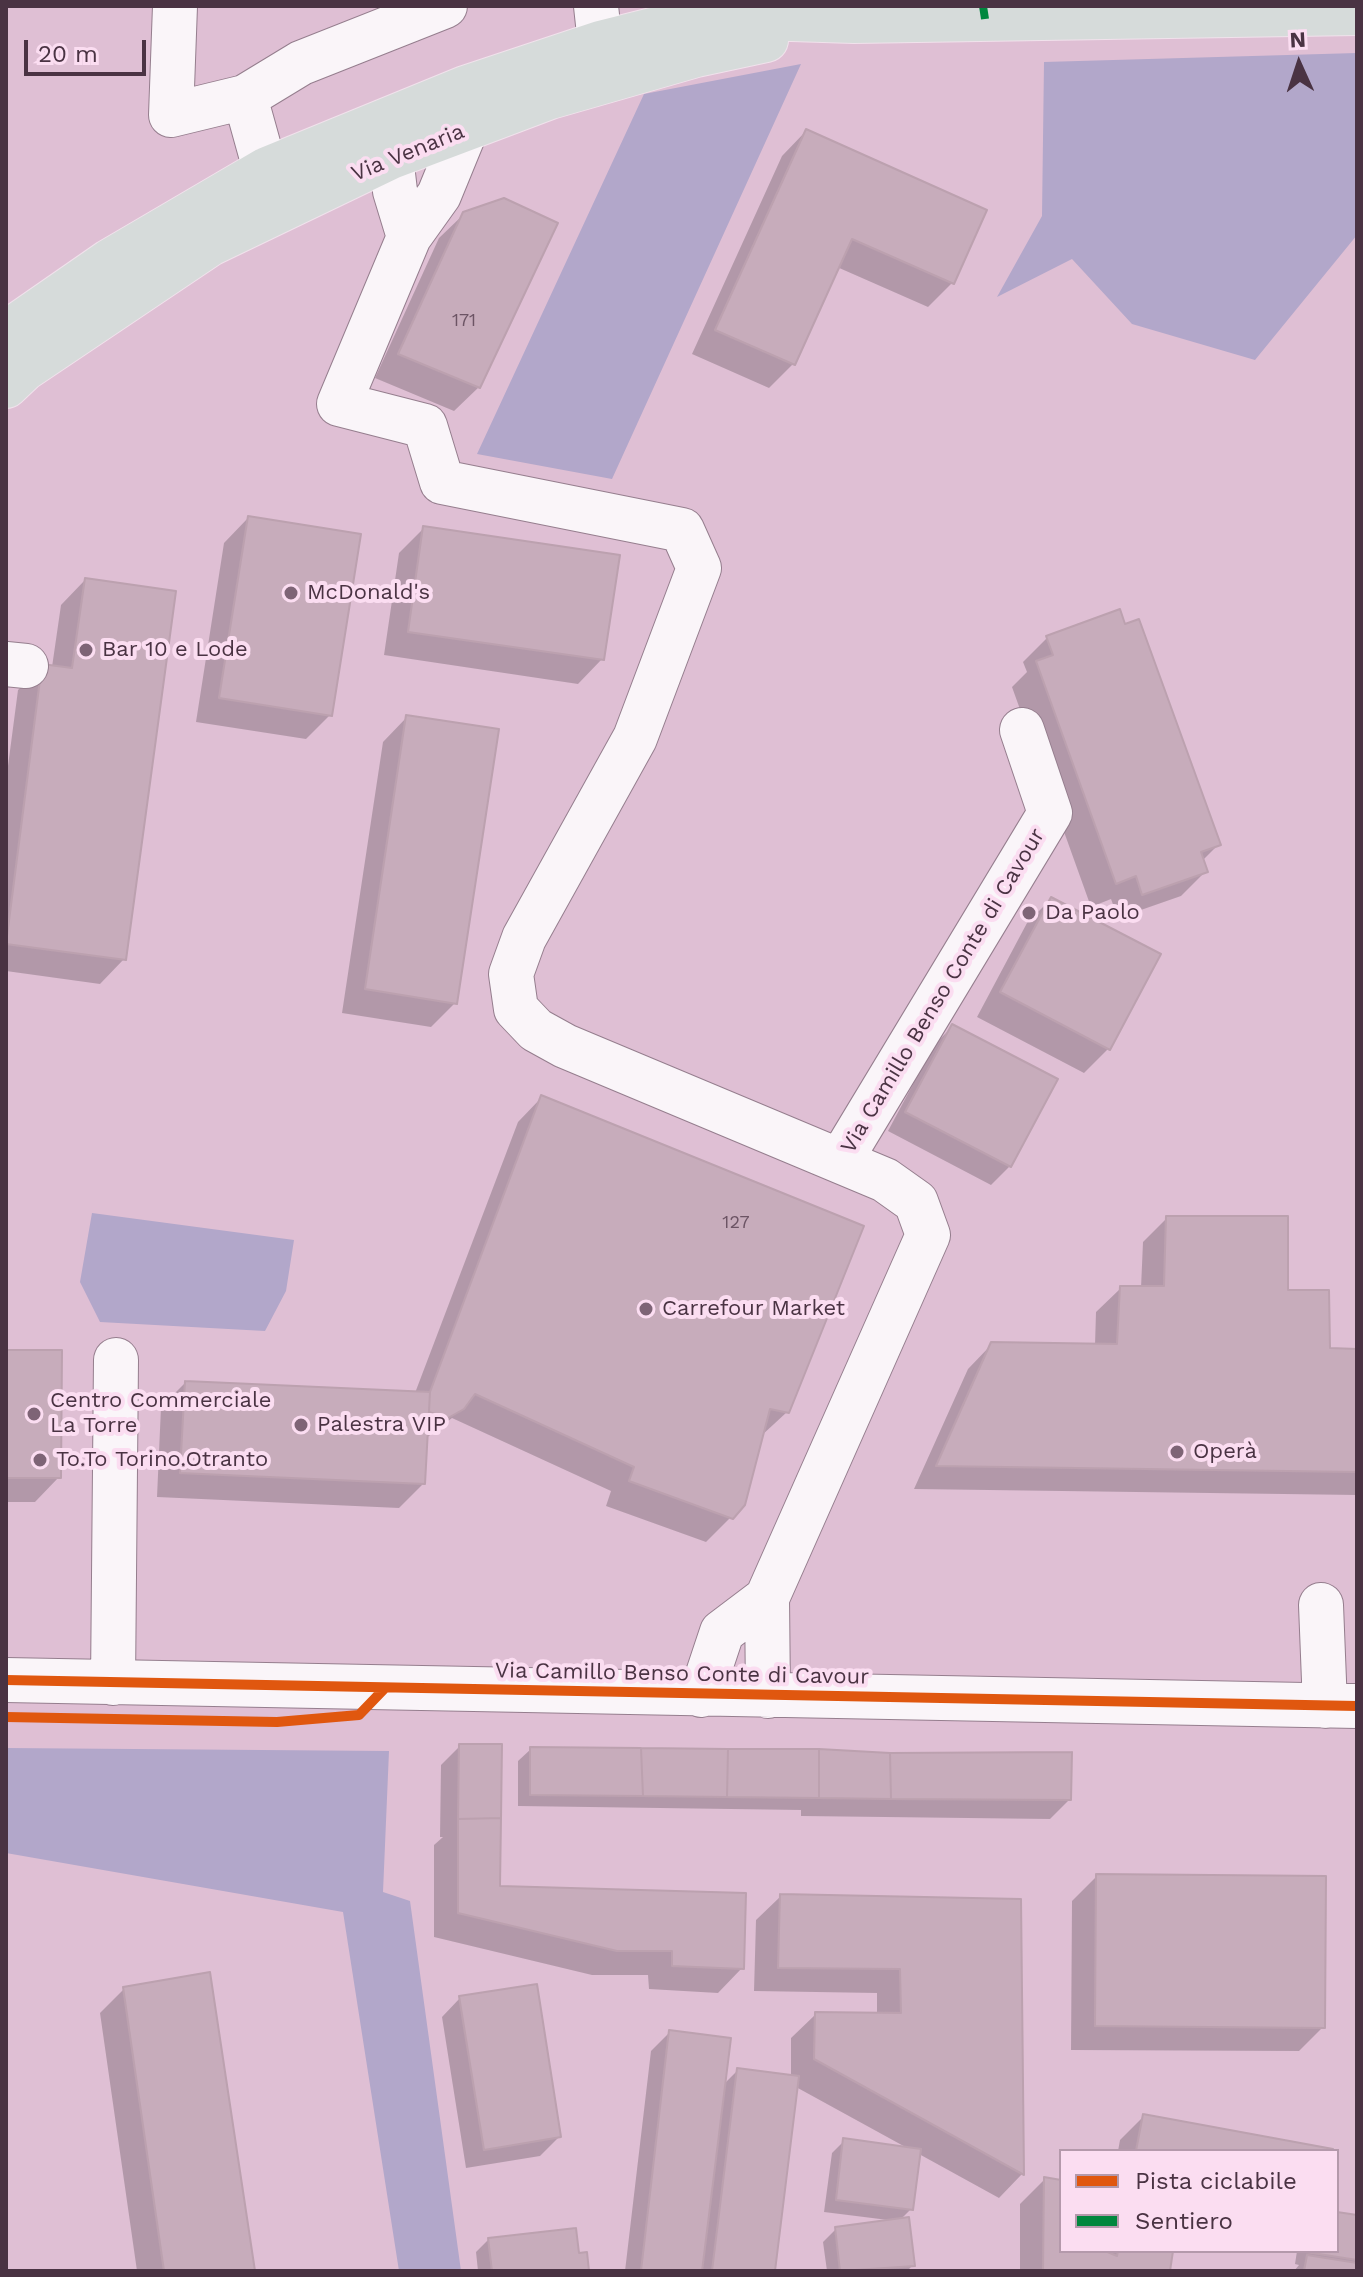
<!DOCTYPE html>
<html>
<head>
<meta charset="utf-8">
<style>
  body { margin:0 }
  #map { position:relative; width:1363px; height:2277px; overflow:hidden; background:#dfbfd4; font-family:"Work Sans",sans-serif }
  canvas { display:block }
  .frame { position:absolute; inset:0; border:8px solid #4a3343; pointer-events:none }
  .legend { position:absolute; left:1059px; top:2149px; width:280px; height:104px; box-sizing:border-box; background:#fbddf1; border:2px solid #b499ab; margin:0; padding:10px 14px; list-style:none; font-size:24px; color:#4a3343 }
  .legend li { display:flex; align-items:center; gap:16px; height:40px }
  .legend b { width:40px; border:2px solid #b499ab }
  .north { position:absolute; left:1259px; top:24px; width:80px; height:80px; -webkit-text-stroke:6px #fbddf1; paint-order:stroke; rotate:357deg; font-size:22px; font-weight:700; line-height:32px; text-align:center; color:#4a3343 }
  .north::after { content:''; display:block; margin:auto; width:28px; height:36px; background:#4a3343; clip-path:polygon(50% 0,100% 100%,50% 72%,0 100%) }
  .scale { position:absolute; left:24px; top:40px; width:122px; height:36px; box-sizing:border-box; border:4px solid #4a3343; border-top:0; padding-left:10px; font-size:24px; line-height:28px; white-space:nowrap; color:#4a3343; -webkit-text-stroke:6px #fbddf1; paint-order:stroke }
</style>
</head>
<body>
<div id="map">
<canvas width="1363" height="2277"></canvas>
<div class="frame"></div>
<ul class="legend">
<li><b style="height:10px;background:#e0570f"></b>Pista ciclabile</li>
<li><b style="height:10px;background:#00873e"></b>Sentiero</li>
</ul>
<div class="north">N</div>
<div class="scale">20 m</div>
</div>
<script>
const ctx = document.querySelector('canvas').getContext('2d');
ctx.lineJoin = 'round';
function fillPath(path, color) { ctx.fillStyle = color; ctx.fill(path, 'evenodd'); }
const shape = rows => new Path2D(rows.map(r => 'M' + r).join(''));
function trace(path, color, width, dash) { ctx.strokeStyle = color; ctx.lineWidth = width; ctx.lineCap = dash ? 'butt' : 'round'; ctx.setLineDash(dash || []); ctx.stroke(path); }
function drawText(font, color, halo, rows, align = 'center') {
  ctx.font = font + ' "Work Sans",sans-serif'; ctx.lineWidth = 8; ctx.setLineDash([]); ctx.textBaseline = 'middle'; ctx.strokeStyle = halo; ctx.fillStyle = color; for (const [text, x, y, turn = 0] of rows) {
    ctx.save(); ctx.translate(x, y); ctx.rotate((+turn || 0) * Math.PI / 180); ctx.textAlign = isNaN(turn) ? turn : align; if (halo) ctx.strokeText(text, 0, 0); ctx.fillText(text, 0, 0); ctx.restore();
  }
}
const green = shape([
  [1357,53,1357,235,1255,360,1132,324,1072,259,997,297,1042,216,1044,62],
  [801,64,612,479,477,454,644,94],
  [92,1213,294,1240,286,1291,265,1331,100,1322,80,1282],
  [6,1748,389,1751,383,1892,410,1901,461,2271,399,2271,343,1912,6,1853]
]);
const shadow = shape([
  [806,131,952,283,928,307,837,267,793,364,769,388,692,354,782,156],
  [464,214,479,387,454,411,375,378,439,238],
  [248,518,330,715,306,739,196,722,224,543],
  [424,528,602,659,578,684,384,655,399,553],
  [85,580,124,959,100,984,6,971,6,781,18,690,43,666,52,667,61,605],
  [1124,627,1218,845,1202,861,1206,871,1181,896,1118,918,1111,899,1091,907,1012,687,1027,672,1023,662,1048,637],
  [407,717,455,1003,431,1027,342,1013,383,742],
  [1051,899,1108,1049,1084,1073,977,1017,1027,923],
  [952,1027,1010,1166,991,1185,888,1131,934,1045],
  [542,1097,787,1412,761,1436,744,1504,706,1542,606,1506,611,1491,452,1418,425,1439,423,1484,399,1508,157,1497,161,1407,185,1383,415,1393,518,1122],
  [1167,1218,1286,1292,1328,1350,1357,1351,1357,1495,914,1489,968,1369,992,1344,1095,1345,1096,1312,1121,1288,1141,1288,1143,1242],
  [6,1352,59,1477,35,1502,6,1502],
  [460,1746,498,1888,742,1968,718,1993,649,1989,648,1975,592,1975,434,1937,434,1845,443,1837,440,1837,441,1765],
  [531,1749,1070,1754,1069,1800,1050,1819,801,1816,801,1810,518,1806,518,1761],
  [1097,1876,1323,2027,1299,2051,1071,2050,1072,1901],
  [781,1896,1019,1901,1022,2174,999,2198,919,2154,911,2209,900,2220,913,2265,907,2271,827,2271,823,2242,836,2229,888,2220,824,2212,832,2153,844,2141,909,2149,796,2087,773,2271,625,2271,651,2051,670,2032,723,2085,738,2070,791,2077,791,2038,816,2014,877,2015,877,1993,754,1991,756,1920],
  [124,1989,253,2271,137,2271,100,2013],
  [460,1998,559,2137,540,2156,466,2168,442,2017],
  [1144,2116,1331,2151,1118,2151,1120,2140],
  [1045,2179,1061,2182,1061,2251,1171,2251,1168,2271,1020,2271,1020,2204],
  [1337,2214,1357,2217,1357,2271,1294,2271,1299,2265,1295,2264,1297,2251,1337,2251],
  [488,2240,578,2255,587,2271,478,2271,476,2252]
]);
const building = shape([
  [806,129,987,210,954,284,852,239,795,365,715,330,806,129],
  [504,198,558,223,480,388,398,354,463,212,504,198],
  [248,516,361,534,332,716,219,698,248,516],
  [423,526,620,555,604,660,408,632,423,526],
  [85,578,176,591,126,960,6,944,42,664,72,668,85,578],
  [1120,609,1125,624,1139,619,1221,845,1201,852,1208,872,1142,895,1136,876,1116,884,1036,661,1053,655,1046,636,1120,609],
  [406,715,499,729,457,1004,365,989,406,715],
  [1051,897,1161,954,1110,1050,1000,992,1051,897],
  [952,1024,1058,1079,1011,1167,905,1112,952,1024],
  [541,1095,864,1226,789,1413,770,1409,745,1505,733,1519,629,1481,634,1467,475,1394,464,1409,448,1418,429,1412,430,1392,541,1095],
  [1166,1216,1288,1216,1288,1290,1329,1290,1330,1348,1357,1349,1357,1472,936,1466,991,1342,1117,1344,1120,1286,1164,1286,1166,1216],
  [6,1350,62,1350,61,1478,6,1478,6,1350],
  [185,1381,430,1392,425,1484,180,1473,185,1381],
  [459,1744,502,1744,501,1818,458,1819,459,1744],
  [530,1747,641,1748,643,1796,530,1795,530,1747],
  [641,1748,728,1749,727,1797,643,1796,641,1748],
  [728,1749,819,1749,819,1798,727,1797,728,1749],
  [819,1749,890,1753,891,1799,819,1798,819,1749],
  [1072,1752,1071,1800,891,1799,890,1753,1072,1752],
  [501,1818,500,1886,746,1893,744,1969,672,1966,672,1951,617,1951,458,1913,458,1819,501,1818],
  [1096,1874,1326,1876,1325,2028,1095,2026,1096,1874],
  [780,1894,1021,1899,1024,2175,814,2059,815,2012,901,2013,900,1969,778,1968,780,1894],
  [210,1972,255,2271,164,2271,123,1987,210,1972],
  [537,1984,561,2137,484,2150,459,1996,537,1984],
  [669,2030,731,2038,702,2271,641,2271,669,2030],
  [737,2068,799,2076,775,2271,712,2271,737,2068],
  [1143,2114,1333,2149,1333,2151,1136,2151,1143,2114],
  [843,2138,921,2149,913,2210,836,2200,843,2138],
  [1044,2177,1061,2180,1061,2251,1105,2251,1117,2256,1118,2251,1173,2251,1170,2271,1043,2271,1044,2177],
  [1337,2212,1357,2215,1357,2260,1306,2252,1337,2251,1337,2212],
  [909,2217,915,2266,840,2271,835,2227,909,2217],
  [576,2228,579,2253,587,2252,589,2271,492,2271,488,2238,576,2228],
  [1307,2255,1357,2263,1357,2271,1304,2271,1307,2255]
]);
const minor = shape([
  [175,6,171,115,245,97,275,205],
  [596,6,600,43],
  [245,97,301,63,445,6],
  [398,123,391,157,395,191,409,237],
  [466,129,439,195,409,237,339,404,425,426,442,482,682,530,699,568,635,738,524,938,511,974,516,1009,536,1030,565,1046,885,1180,916,1202,928,1235,767,1598,768,1696],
  [6,664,26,666],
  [840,1161,1050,813,1022,730],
  [1321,1605,1325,1706],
  [6,1680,1357,1706],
  [113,1683,116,1360],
  [701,1695,722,1632,767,1598]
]);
const major = shape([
  [6,333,110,261,267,169,465,88,600,43,680,23,761,18,854,21,1357,13],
  [6,386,24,369,210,244,391,157,550,97,696,55,766,40]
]);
const quiet = shape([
  [983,6,985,19]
]);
const cycleway = shape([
  [6,1680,1357,1706],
  [6,1717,277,1722,359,1715,385,1688]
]);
const markers = [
  [291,593,8,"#7e6476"],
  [86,650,8,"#7e6476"],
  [1029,913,8,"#7e6476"],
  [646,1309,8,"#7e6476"],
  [34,1414,8,"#7e6476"],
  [301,1425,8,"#7e6476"],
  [1177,1452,8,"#7e6476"],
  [40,1460,8,"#7e6476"]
];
const numberNames = [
  ["171",464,321],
  ["127",736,1223]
];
const streetNames = [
  ["Via Venaria",408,153,-22],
  ["Via Camillo Benso Conte di Cavour",943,991,-59],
  ["Via Camillo Benso Conte di Cavour",682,1674,1]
];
const poiNames = [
  ["McDonald's",307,593],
  ["Bar 10 e Lode",102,650],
  ["Da Paolo",1045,913],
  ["Carrefour Market",662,1309],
  ["Centro Commerciale",50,1401],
  ["La Torre",50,1426],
  ["Palestra VIP",317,1425],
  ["Operà",1193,1452],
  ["To.To Torino.Otranto",56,1460]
];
fillPath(green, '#b2a7ca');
fillPath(shadow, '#0003');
fillPath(building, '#c7acbb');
trace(building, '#bca1af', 2);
trace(minor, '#957e8e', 46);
trace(major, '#f1e2ec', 46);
trace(minor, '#faf5f9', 44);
trace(major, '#d6dbda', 44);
trace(quiet, '#00873e', 8, [16, 8]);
trace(cycleway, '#e0570f', 10);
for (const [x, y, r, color] of markers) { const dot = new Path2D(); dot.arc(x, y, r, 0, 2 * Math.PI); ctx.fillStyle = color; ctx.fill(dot); trace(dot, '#fbddf1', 3); }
drawText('18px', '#6c5464', null, numberNames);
drawText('22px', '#4a3343', '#fbddf1', streetNames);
drawText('22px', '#4a3343', '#fbddf1', poiNames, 'left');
</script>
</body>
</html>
